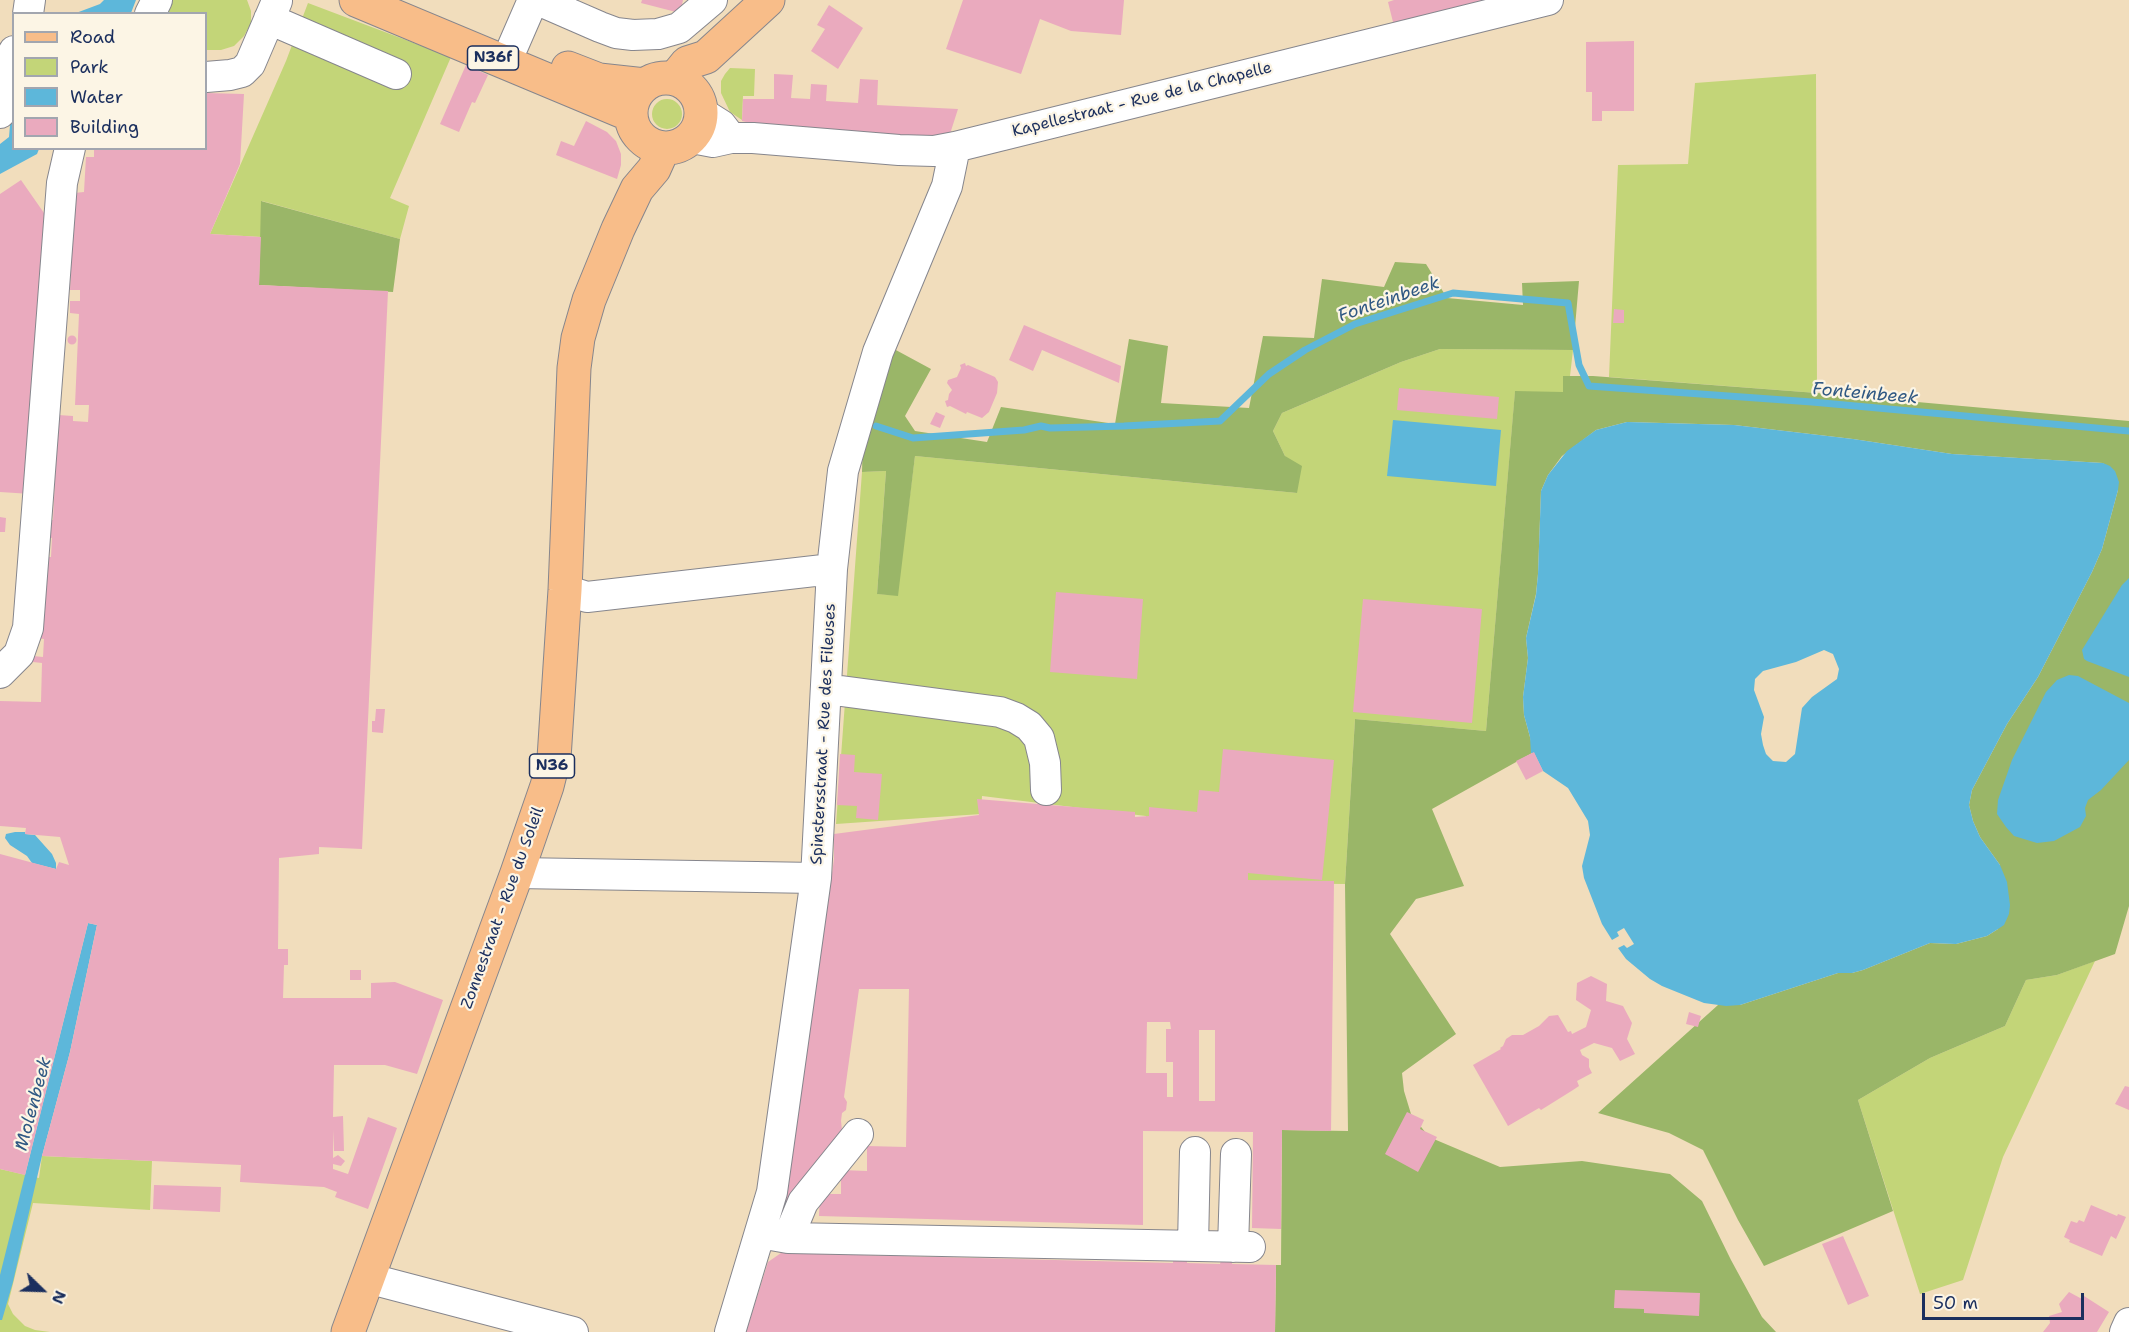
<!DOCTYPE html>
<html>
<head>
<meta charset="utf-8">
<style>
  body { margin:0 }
  #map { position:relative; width:2129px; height:1332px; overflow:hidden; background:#f1ddbc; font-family:"Shantell Sans",sans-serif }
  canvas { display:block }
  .legend { position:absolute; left:12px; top:12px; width:195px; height:138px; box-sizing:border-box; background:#fcf5e5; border:2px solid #a2a6af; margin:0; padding:8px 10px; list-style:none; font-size:18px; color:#1b2f5e }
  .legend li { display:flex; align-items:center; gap:12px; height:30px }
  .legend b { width:30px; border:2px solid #a2a6af }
  .north { position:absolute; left:12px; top:1260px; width:60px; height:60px; -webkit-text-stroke:4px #fcf5e5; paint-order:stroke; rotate:113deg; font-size:16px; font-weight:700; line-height:24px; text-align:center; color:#1b2f5e }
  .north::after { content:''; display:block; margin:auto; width:21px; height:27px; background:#1b2f5e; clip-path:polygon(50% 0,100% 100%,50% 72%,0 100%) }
  .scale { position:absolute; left:1922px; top:1293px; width:162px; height:27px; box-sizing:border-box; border:3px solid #1b2f5e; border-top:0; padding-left:8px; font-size:18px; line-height:21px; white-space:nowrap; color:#1b2f5e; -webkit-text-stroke:4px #fcf5e5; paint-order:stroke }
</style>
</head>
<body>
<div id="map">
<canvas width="2129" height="1332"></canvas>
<ul class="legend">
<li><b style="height:8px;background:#f8bd89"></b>Road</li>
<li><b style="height:16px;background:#c3d578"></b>Park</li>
<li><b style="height:16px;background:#5db7da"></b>Water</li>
<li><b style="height:16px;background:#eaaabe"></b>Building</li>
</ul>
<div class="north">N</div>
<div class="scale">50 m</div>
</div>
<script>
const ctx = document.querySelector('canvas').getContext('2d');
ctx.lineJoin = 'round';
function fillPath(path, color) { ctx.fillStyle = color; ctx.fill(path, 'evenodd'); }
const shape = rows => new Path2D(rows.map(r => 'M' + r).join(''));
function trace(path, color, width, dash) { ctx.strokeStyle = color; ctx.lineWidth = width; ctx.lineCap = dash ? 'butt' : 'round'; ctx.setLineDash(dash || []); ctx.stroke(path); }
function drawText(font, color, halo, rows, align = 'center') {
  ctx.font = font + ' "Shantell Sans",sans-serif'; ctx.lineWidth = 4.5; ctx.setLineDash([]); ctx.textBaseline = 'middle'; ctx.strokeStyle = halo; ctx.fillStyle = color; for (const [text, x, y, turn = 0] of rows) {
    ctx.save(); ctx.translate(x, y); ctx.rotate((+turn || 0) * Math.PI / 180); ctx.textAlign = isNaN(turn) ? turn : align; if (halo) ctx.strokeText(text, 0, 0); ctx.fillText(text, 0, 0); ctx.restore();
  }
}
const green = shape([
  [247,0,251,11,251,23,244,36,234,46,221,50,206,50,206,14,168,13,168,0],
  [308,3,451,57,390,198,409,206,400,239,262,201,261,237,210,234,286,61],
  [730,68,755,69,754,96,743,96,742,120,730,112,721,93,721,81,725,74],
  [1816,74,1817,393,1609,377,1618,165,1688,164,1695,83],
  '652 114a15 15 0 1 1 30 0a15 15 0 1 1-30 0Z',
  [1440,349,1573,350,1570,376,1563,376,1564,392,1515,392,1486,731,1355,719,1345,884,1146,882,1146,816,982,796,981,814,836,824,862,472,886,471,877,594,897,595,915,456,1297,493,1285,456,1273,431,1282,413,1401,362],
  [2095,961,2003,1157,1963,1280,1920,1294,1858,1100,1930,1058,2005,1026,2026,980,2057,975],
  [42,1156,152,1161,150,1210,33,1203,8,1304,13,1314,25,1326,35,1330,50,1332,0,1332,0,1169,39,1178]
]);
const forest = shape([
  [261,201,400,239,393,292,259,285],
  [1395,262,1426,264,1447,298,1523,305,1522,283,1579,281,1573,350,1440,349,1401,362,1282,413,1273,431,1285,456,1302,466,1297,493,915,456,898,596,877,594,886,471,862,472,863,436,894,349,931,369,905,416,915,431,987,442,1001,407,1115,424,1129,339,1168,346,1161,403,1249,408,1263,336,1314,338,1322,279,1384,287],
  [1563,376,1593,376,1817,393,2129,421,2129,906,2115,954,2057,975,2026,980,2005,1026,1930,1058,1858,1100,1893,1211,1764,1266,1738,1220,1703,1150,1669,1133,1598,1113,1718,1005,1740,1005,1838,973,1852,973,1863,970,1930,943,1956,944,1987,936,1998,929,2000,865,1980,837,1973,821,1969,805,1972,790,2007,724,2038,677,2092,572,2102,549,2118,490,2103,463,1952,454,1853,439,1734,425,1627,422,1596,430,1562,456,1548,475,1541,491,1538,574,1536,594,1526,638,1528,658,1523,697,1524,715,1534,752,1432,809,1464,886,1416,899,1390,934,1456,1034,1402,1073,1404,1091,1411,1114,1429,1137,1500,1167,1582,1161,1670,1174,1702,1201,1731,1260,1762,1317,1776,1332,1275,1332,1276,1265,1281,1265,1282,1130,1348,1131,1345,884,1355,719,1486,731,1515,391,1563,392]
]);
const water = shape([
  [104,0,136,0,131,13,76,13,100,4],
  [13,89,14,148,39,149,37,154,0,174,0,144,9,137],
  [1393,420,1501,430,1496,486,1387,476],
  [1627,422,1734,425,1853,439,1952,454,2103,463,2110,466,2115,471,2119,482,2118,490,2102,549,2092,572,2038,677,2007,724,1972,790,1969,805,1973,821,1980,837,2000,865,2007,882,2010,905,2009,914,2004,925,1998,929,1987,936,1956,944,1930,943,1863,970,1852,973,1838,973,1740,1005,1726,1006,1704,1003,1662,986,1650,979,1626,959,1618,948,1624,945,1627,948,1634,944,1624,928,1617,932,1619,936,1612,940,1602,924,1584,878,1582,866,1590,835,1588,821,1568,788,1543,771,1534,753,1531,753,1530,737,1524,715,1523,697,1528,658,1526,638,1536,595,1538,574,1541,491,1548,475,1567,451,1596,430],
  [1824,650,1833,654,1839,669,1837,679,1812,697,1802,708,1795,754,1786,762,1773,761,1766,754,1763,745,1761,734,1764,717,1754,690,1755,679,1763,671,1796,662],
  [2129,578,2129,677,2087,661,2084,659,2082,650,2122,585],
  [2069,675,2078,676,2129,703,2129,760,2101,790,2088,800,2085,808,2086,816,2080,827,2054,841,2037,843,2014,836,2006,827,1997,814,1998,800,2012,760,2046,692,2057,680],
  [15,832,25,832,25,834,35,835,52,854,56,863,56,869,32,863,27,856,10,845,5,838,6,834],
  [88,923,97,925,70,1052,42,1156,13,1282,2,1320,0,1320,0,1275]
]);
const stream = shape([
  [876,426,913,438,1024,430,1041,426,1050,428,1124,426,1220,421,1269,374,1305,350,1355,324,1453,293,1568,303,1579,365,1589,386,1812,402,2129,431]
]);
const building = shape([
  [642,0,683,0,680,13,641,3],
  [963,0,1124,0,1121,35,1071,31,1040,19,1021,74,946,49],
  [1394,0,1498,0,1394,26,1388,2],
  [829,5,863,28,838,69,811,51,825,29,817,25],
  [1634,41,1634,111,1602,111,1602,121,1592,121,1592,92,1586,92,1586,42],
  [466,65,488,75,475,103,472,102,459,132,440,124],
  [774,74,793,75,791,98,810,99,811,84,827,85,826,101,858,103,860,79,878,80,877,105,958,109,949,137,876,134,754,124,742,121,743,99,774,99],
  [206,93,244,94,240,164,210,234,261,237,259,285,388,291,362,849,319,847,319,854,279,858,278,949,288,949,288,965,284,965,283,998,371,998,371,983,395,982,443,1000,417,1074,385,1065,334,1065,333,1117,343,1116,344,1151,334,1151,333,1130,333,1158,338,1155,345,1161,341,1166,333,1164,333,1169,348,1174,368,1117,397,1128,368,1209,335,1197,337,1192,324,1187,240,1182,241,1165,42,1156,70,1052,97,925,88,923,25,1175,0,1169,0,854,56,869,59,862,69,865,60,837,25,834,26,828,0,826,0,701,41,702,42,663,33,662,33,656,43,657,44,639,36,638,48,557,51,557,52,538,45,537,46,520,53,520,58,415,73,416,73,421,88,422,89,405,75,405,79,314,70,313,70,301,80,301,80,290,70,290,74,193,84,192,86,157,94,157,94,148,206,148],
  [586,121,607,132,616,141,621,154,621,165,617,179,556,155,561,141,574,146],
  [21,180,44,213,31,494,0,492,0,194],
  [1614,309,1624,310,1624,323,1613,323],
  [1024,325,1121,366,1119,383,1042,350,1033,371,1009,360],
  '67.5 340a4.5 4.5 0 1 1 9 0a4.5 4.5 0 1 1-9 0Z',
  [965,363,966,366,968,365,995,377,998,382,997,393,989,412,982,418,967,412,966,414,950,406,947,407,945,401,948,400,949,394,952,390,947,383,948,380,957,377,961,368,960,365],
  [1399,388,1499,397,1497,419,1397,410],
  [936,412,945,416,940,428,930,424],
  [0,517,6,518,5,532,0,532],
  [1056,592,1143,599,1137,679,1050,672],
  [1363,599,1482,609,1472,723,1353,712],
  [376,709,385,709,383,733,372,732,372,721,375,721],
  [1223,749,1334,760,1322,880,1248,873,1248,880,1334,881,1331,1131,1282,1130,1281,1229,1252,1228,1253,1132,1143,1131,1143,1225,819,1216,820,1194,841,1194,841,1170,867,1171,867,1146,906,1147,909,989,859,989,844,1097,847,1102,846,1110,842,1113,841,1121,842,1130,789,1202,783,1202,817,982,834,859,834,834,979,815,977,799,1135,812,1135,817,1149,816,1149,807,1197,812,1199,790,1219,792],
  [1147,1022,1170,1022,1171,1029,1166,1029,1166,1062,1173,1062,1173,1097,1167,1097,1167,1073,1146,1073],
  [1199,1030,1215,1030,1215,1101,1199,1101],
  [1534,752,1543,771,1526,780,1516,761],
  [840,754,855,755,854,772,882,774,878,820,856,818,857,806,837,805],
  [350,970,361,970,361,980,350,980],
  [1591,976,1607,984,1606,1001,1623,1006,1632,1023,1627,1039,1635,1054,1620,1061,1612,1048,1594,1043,1580,1050,1582,1055,1589,1059,1589,1067,1592,1073,1577,1081,1579,1086,1573,1090,1541,1110,1539,1108,1508,1126,1473,1065,1501,1049,1500,1048,1503,1046,1506,1039,1512,1035,1523,1035,1539,1026,1549,1016,1558,1015,1568,1032,1571,1031,1572,1034,1586,1027,1591,1010,1576,1000,1577,983],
  [1689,1012,1701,1016,1698,1027,1686,1024],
  [2125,1086,2129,1087,2129,1110,2115,1104],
  [1407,1112,1424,1120,1420,1129,1437,1137,1418,1172,1385,1154],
  [154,1185,221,1187,220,1212,153,1209],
  [2091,1205,2117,1216,2118,1214,2126,1217,2116,1239,2111,1236,2102,1256,2069,1242,2070,1240,2064,1237,2071,1221,2077,1223,2079,1220,2084,1222],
  [1843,1236,1869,1296,1848,1305,1822,1244],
  [781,1253,1173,1263,1173,1256,1187,1256,1187,1263,1220,1264,1222,1257,1232,1257,1232,1264,1276,1265,1275,1332,746,1332,768,1262],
  [1615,1290,1700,1293,1699,1316,1644,1313,1644,1309,1614,1308],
  [2069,1292,2082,1299,2084,1296,2109,1312,2097,1332,2043,1332,2050,1323,2049,1316,2062,1312,2059,1304]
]);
const minor = shape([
  [538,0,600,27,616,33,633,35,658,34,679,28,712,0],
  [28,14,30,0],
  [150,14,157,0],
  [269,19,396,74],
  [513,46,533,0],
  [206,77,230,75,242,72,250,64,277,1],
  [0,113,14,51],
  [702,113,721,125,731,138],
  [692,138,713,142,731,138,753,138,899,150,934,151,955,147,1548,0],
  [565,590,587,597,832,569],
  [0,673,19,654,28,628,62,183,70,148],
  [826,689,1000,712,1016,718,1029,726,1039,738,1045,763,1046,790],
  [517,873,816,878],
  [760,1233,788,1238,1250,1247],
  [788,1238,803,1202,858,1134],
  [1193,1246,1195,1152],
  [1233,1247,1236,1154],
  [367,1278,573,1332],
  [730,1332,772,1192,816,878,832,569,843,471,878,352,947,186,955,147],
  [2125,1332,2129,1323]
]);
const major = shape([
  [356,0,631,115],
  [568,68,599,80,645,85],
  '631 113a35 35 0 1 1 70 0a35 35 0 1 1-70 0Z',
  [674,79,687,63,706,57,768,0],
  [348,1332,517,873,547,786,554,758,565,590,574,368,578,338,589,300,618,229,637,189,654,169,663,149]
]);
const shields = [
  [493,58,51],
  [552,766,45]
];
const shieldNames = [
  ["N36f",493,58],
  ["N36",552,766]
];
const streetNames = [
  ["Kapellestraat - Rue de la Chapelle",1142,100,-14],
  ["Spinstersstraat - Rue des Fileuses",824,734,-87],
  ["Zonnestraat - Rue du Soleil",503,908,-70]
];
const waterNames = [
  ["Fonteinbeek",1389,300,-19],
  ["Fonteinbeek",1865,394,5],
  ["Molenbeek",34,1104,-75]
];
fillPath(green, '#c3d578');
fillPath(forest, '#9ab668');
fillPath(water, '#5db7da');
trace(stream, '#5db7da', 7);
fillPath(building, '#eaaabe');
trace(minor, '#86868d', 32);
trace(major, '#86868d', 35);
trace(minor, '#fff', 30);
trace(major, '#f8bd89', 33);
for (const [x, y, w] of shields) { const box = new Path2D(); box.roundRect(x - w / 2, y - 12, w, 24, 4.5); ctx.fillStyle = '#fcf5e5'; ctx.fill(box); trace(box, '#1b2f5e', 1.5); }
drawText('bold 15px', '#1b2f5e', null, shieldNames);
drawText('16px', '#1b2f5e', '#fcf5e5', streetNames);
drawText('italic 18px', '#2f5883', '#fcf5e5', waterNames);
</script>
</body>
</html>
